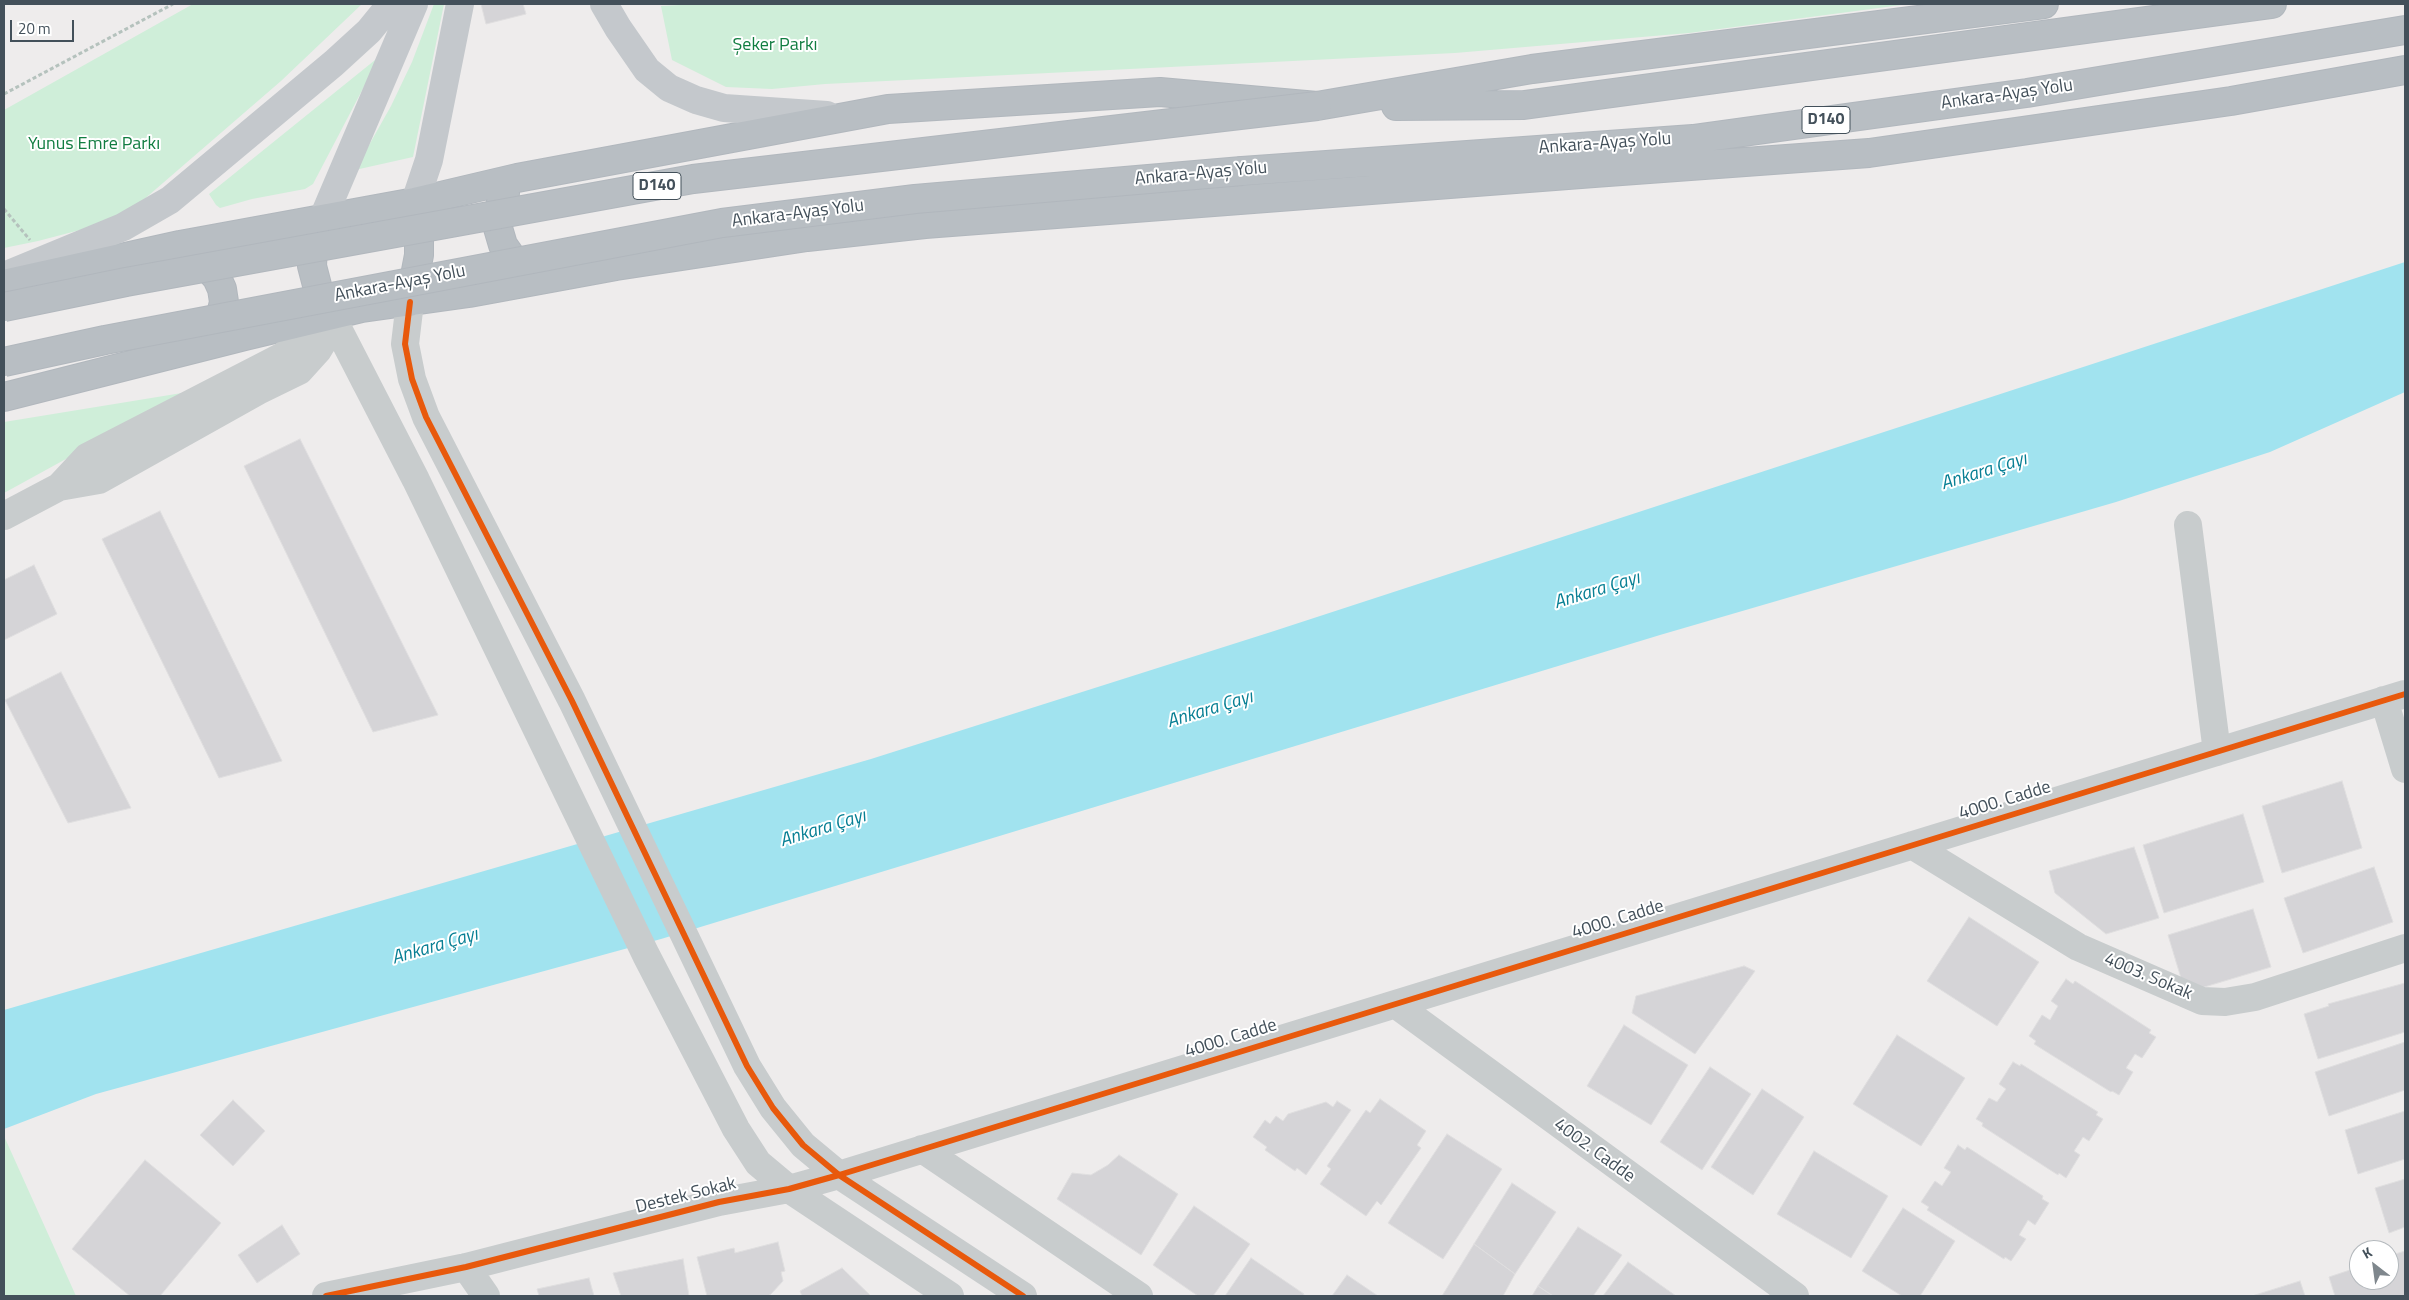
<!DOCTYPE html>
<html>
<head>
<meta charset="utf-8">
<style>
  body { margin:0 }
  #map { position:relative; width:2409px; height:1300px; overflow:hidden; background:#eeecec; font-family:"Titillium Web",sans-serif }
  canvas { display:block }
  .frame { position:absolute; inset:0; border:5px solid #43505a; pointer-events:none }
  .north { position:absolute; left:2349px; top:1240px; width:50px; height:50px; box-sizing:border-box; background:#fff; border:1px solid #b4b9bd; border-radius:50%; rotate:330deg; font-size:14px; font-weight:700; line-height:20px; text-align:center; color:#43505a }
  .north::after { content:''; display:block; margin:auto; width:18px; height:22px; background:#7f878d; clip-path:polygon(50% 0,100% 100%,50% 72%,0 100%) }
  .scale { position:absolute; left:10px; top:20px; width:64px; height:22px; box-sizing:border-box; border:2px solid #43505a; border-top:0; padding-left:6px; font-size:15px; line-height:18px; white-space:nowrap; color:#43505a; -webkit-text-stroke:4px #fff; paint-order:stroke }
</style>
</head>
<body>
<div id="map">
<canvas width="2409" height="1300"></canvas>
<div class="frame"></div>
<div class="north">K</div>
<div class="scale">20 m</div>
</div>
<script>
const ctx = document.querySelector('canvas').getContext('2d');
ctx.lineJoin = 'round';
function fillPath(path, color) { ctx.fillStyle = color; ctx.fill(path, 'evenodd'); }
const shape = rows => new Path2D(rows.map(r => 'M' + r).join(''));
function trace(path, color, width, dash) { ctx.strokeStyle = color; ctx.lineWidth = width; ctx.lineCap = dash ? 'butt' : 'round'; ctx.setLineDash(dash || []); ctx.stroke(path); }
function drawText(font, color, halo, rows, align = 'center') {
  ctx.font = font + ' "Titillium Web",sans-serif'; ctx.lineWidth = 4; ctx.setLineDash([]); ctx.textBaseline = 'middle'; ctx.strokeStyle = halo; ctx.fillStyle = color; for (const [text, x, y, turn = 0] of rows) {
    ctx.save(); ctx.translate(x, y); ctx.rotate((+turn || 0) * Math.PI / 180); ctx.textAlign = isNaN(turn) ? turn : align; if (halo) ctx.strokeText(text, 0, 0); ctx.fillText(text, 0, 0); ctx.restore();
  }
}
const green = shape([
  [193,4,362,4,281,81,134,208,84,229,38,241,4,248,4,110],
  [434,4,444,4,413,157,355,170,391,106,412,62],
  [699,4,1909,4,1689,33,1455,53,825,84,772,89,726,87,672,60,661,6],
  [380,56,313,184,305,189,252,199,220,208,216,205,209,194],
  [188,392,4,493,4,422],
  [4,1136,76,1296,4,1296]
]);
const water = shape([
  [2405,262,2405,392,2270,452,2116,502,1660,635,661,939,96,1094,4,1129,4,1010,871,759,1271,632]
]);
const building = shape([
  [481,4,523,4,526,14,486,24,481,4],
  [300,439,438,715,373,732,244,466,300,439],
  [160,511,282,761,219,778,102,539,160,511],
  [34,565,57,614,4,640,4,580,34,565],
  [61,672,131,808,68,823,5,700,61,672],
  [2342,781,2362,848,2282,873,2262,806,2342,781],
  [2243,814,2264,882,2164,913,2143,845,2243,814],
  [2134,847,2159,918,2106,934,2055,893,2049,871,2134,847],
  [2374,867,2393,922,2303,953,2284,898,2374,867],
  [2253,909,2271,967,2201,988,2181,978,2168,935,2253,909],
  [1969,917,2039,962,1997,1026,1927,981,1969,917],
  [1744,966,1755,971,1695,1054,1632,1013,1636,996,1744,966],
  [2066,979,2073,984,2075,981,2151,1030,2149,1033,2156,1037,2142,1058,2135,1054,2126,1068,2133,1072,2119,1095,2112,1091,2111,1092,2034,1044,2036,1041,2029,1036,2042,1015,2050,1020,2058,1006,2051,1001,2066,979],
  [2405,983,2405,1032,2318,1059,2304,1014,2329,1006,2328,1004,2405,983],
  [1624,1025,1688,1065,1651,1125,1587,1086,1624,1025],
  [1897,1035,1965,1078,1921,1146,1853,1104,1897,1035],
  [2405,1042,2405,1090,2329,1116,2315,1072,2405,1042],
  [2013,1062,2020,1066,2021,1064,2098,1112,2096,1115,2103,1119,2089,1141,2083,1137,2074,1151,2080,1155,2066,1178,2059,1173,2058,1175,1982,1126,1983,1123,1976,1119,1989,1098,1997,1102,2006,1089,1999,1084,2013,1062],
  [1710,1067,1751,1094,1702,1170,1660,1142,1710,1067],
  [1762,1089,1804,1117,1753,1195,1711,1167,1762,1089],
  [1380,1099,1426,1131,1417,1145,1421,1148,1381,1205,1377,1201,1366,1216,1320,1184,1331,1169,1327,1166,1366,1110,1370,1113,1380,1099],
  [233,1100,265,1131,233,1166,200,1135,233,1100],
  [1337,1101,1351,1110,1306,1175,1297,1168,1295,1171,1265,1150,1267,1147,1253,1137,1265,1120,1270,1124,1276,1116,1283,1121,1288,1114,1326,1102,1333,1107,1337,1101],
  [2405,1111,2405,1159,2358,1174,2345,1130,2405,1111],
  [1447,1134,1502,1169,1443,1259,1388,1223,1447,1134],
  [1958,1145,1965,1150,1967,1147,2043,1196,2042,1199,2049,1203,2035,1225,2028,1220,2019,1235,2026,1239,2011,1261,2005,1257,2004,1259,1927,1210,1929,1207,1921,1202,1935,1181,1942,1186,1951,1172,1944,1168,1958,1145],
  [1814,1151,1888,1196,1851,1258,1777,1214,1814,1151],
  [1119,1155,1178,1194,1141,1255,1057,1199,1072,1173,1091,1175,1108,1165,1119,1155],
  [145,1160,221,1223,160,1296,130,1296,72,1249,145,1160],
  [2405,1179,2405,1227,2389,1233,2375,1188,2405,1179],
  [1512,1183,1556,1212,1515,1274,1474,1244,1512,1183],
  [1194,1206,1250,1244,1213,1296,1198,1296,1153,1265,1194,1206],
  [1903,1208,1955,1241,1920,1296,1902,1296,1862,1271,1903,1208],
  [282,1225,300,1254,257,1283,238,1255,282,1225],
  [1578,1227,1622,1255,1593,1296,1553,1296,1538,1286,1578,1227],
  [778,1242,785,1271,781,1272,783,1281,771,1294,768,1296,707,1296,697,1257,734,1248,735,1253,778,1242],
  [1474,1244,1515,1274,1503,1296,1442,1296,1474,1244],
  [2405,1251,2405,1296,2335,1296,2329,1277,2359,1267,2359,1280,2389,1280,2389,1256,2405,1251],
  [1251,1258,1304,1294,1303,1296,1225,1296,1251,1258],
  [683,1259,689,1296,621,1296,613,1273,683,1259],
  [1628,1262,1676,1296,1603,1296,1628,1262],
  [842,1268,871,1296,802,1296,800,1291,842,1268],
  [1347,1275,1378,1296,1332,1296,1347,1275],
  [589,1278,594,1296,539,1296,537,1289,589,1278],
  [2300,1281,2305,1296,2252,1296,2300,1281],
  [1538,1286,1553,1296,1532,1296,1538,1286]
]);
const path = shape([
  [4,94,173,4],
  [4,209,30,240]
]);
const minor = shape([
  [410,302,405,344,412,379,426,417,572,701,747,1066,773,1108,803,1145,839,1175,1023,1296],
  [331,315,416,480,646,955,736,1129,758,1163,789,1189,950,1296],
  [59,487,99,480,258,391,299,371,318,350,327,335,330,324],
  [4,516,59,487,87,457,283,356,331,315],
  [2188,525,2217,752],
  [2384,700,2405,769],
  [1912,845,2078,947,2202,1001,2225,1002,2255,997,2405,948],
  [1395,1004,1795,1296],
  [922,1149,1139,1296],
  [466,1267,486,1296],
  [326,1296,466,1267,719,1202,789,1189,839,1175,2405,694]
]);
const major = shape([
  [604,4,618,28,647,70,669,88,696,100,724,108,827,115],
  [415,202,429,160,460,4],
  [323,218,414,4],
  [4,276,123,227,170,200,334,63,369,31,391,4]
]);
const highway = shape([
  [1396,106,1524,105,2272,4],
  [1242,171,1693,139,2027,93,2405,30],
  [1575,172,1594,173,1869,153,2231,101,2405,70],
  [505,193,499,209,498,228,503,245,519,268,532,275],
  [318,227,313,246,312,266,318,289,331,315],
  [191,255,200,259,217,278,222,289,224,302,218,327,209,336],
  [4,284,180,245,415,202,517,178,888,109,1160,92,1317,106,1532,69,2044,4],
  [410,302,419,255,419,228,416,205],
  [4,397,245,336,362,308,469,293,616,266,807,237,925,224,1594,173]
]);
const highwayBridge = shape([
  [4,307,126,282,693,179,1317,106],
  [4,362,105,340,722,223,915,199,1242,171]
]);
const cycleway = shape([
  [410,302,405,344,412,379,426,417,572,701,747,1066,773,1108,803,1145,839,1175,1023,1296],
  [326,1296,466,1267,719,1202,789,1189,839,1175,2405,694]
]);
const shields = [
  [1826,120,48],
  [657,186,48]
];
const shieldNames = [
  ["D140",1826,120],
  ["D140",657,186]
];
const parkNames = [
  ["Şeker Parkı",775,46],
  ["Yunus Emre Parkı",94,145]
];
const streetNames = [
  ["Ankara-Ayaş Yolu",2007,95,-8],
  ["Ankara-Ayaş Yolu",1605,144,-4],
  ["Ankara-Ayaş Yolu",1201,174,-5],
  ["Ankara-Ayaş Yolu",798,214,-7],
  ["Ankara-Ayaş Yolu",400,284,-11],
  ["4000. Cadde",2005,801,-17],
  ["4000. Cadde",1618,920,-17],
  ["4003. Sokak",2148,977,23],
  ["4000. Cadde",1231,1039,-17],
  ["4002. Cadde",1594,1151,36],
  ["Destek Sokak",686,1196,-14]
];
const waterNames = [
  ["Ankara Çayı",1984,472,-17],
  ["Ankara Çayı",1597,591,-17],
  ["Ankara Çayı",1210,710,-17],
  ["Ankara Çayı",823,829,-17],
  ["Ankara Çayı",435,947,-16]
];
fillPath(green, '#cfeed9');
fillPath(water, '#a1e3ef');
fillPath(building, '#d5d4d7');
trace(building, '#dfdedf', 1);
trace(highway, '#b1b7bd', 30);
trace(path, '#b5c2bd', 3, [4, 2.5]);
trace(minor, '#c8cccd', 28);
trace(major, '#c4c8cc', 28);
trace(highway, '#b8bec3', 28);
trace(highwayBridge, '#b1b7bd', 30, []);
trace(highwayBridge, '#b8bec3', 28);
trace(cycleway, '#e8590c', 6);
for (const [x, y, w] of shields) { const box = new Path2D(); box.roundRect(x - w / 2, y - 13.5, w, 27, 4); ctx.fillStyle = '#fff'; ctx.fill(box); trace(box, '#43505a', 1); }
drawText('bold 16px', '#43505a', null, shieldNames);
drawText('18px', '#117d41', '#fff', parkNames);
drawText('18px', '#43505a', '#fff', streetNames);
drawText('italic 19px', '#077f94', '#fff', waterNames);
</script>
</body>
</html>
